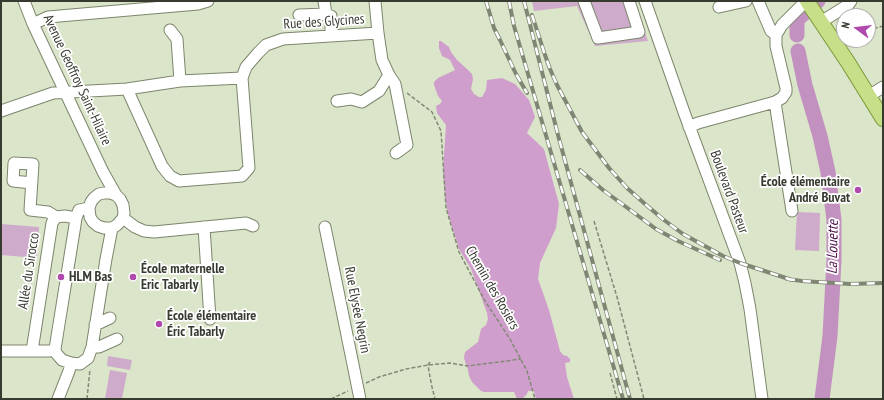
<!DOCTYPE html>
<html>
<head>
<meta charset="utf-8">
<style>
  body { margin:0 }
  #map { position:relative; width:884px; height:400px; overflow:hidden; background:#dae5c9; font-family:"PT Sans Narrow",sans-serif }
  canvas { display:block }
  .frame { position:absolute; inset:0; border:2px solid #363a2f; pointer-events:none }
  .north { position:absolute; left:836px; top:8px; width:40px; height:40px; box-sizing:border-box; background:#fff; border:1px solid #afb0ac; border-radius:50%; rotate:285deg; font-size:11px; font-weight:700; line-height:16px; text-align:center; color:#363a2f }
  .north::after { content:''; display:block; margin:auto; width:14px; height:18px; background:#b049ad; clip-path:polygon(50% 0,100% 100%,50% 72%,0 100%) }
</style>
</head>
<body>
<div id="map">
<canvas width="884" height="400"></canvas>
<div class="frame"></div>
<div class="north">N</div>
</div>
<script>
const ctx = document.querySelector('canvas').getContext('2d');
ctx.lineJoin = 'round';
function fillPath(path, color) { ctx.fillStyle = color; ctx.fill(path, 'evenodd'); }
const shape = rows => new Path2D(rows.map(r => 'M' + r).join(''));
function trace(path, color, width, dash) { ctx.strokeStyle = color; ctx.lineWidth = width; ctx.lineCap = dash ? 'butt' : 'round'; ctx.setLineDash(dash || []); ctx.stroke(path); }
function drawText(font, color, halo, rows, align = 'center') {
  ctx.font = font + ' "PT Sans Narrow",sans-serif'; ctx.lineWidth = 3.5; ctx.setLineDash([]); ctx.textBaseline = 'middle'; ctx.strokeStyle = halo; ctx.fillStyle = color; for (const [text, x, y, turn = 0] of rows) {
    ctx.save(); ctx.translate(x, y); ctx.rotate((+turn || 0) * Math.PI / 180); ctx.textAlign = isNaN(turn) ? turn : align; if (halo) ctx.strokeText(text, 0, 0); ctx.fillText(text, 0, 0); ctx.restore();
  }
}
const green = shape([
  [532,1,634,1,648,41,595,46,577,6,534,11],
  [797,212,820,213,819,251,795,250],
  [1,224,39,227,37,258,1,255],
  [108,356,132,360,130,370,107,366],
  [110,370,127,373,122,399,105,399]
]);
const forest = shape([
  [439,41,441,41,449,47,451,52,457,60,468,70,472,74,473,79,471,89,474,94,479,97,482,97,486,90,487,80,502,78,515,84,529,100,532,108,535,117,527,133,544,149,559,204,556,228,540,263,538,279,549,310,560,351,563,355,567,356,570,359,570,362,565,363,567,377,574,399,536,399,534,391,528,391,527,394,522,399,517,399,514,392,484,392,481,391,472,382,469,376,468,370,464,358,465,352,478,342,481,329,486,325,488,319,487,313,471,269,459,249,448,214,445,198,443,170,446,125,437,113,436,106,440,104,442,101,438,96,434,85,434,82,438,78,455,70,450,60,442,56,439,48]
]);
const river = shape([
  [797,35,797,23,798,19,818,1],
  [798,51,805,85,820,136,828,172,834,220,834,260,830,336,822,399]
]);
const path = shape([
  [868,30,883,26],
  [407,93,432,112,441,131,446,208,459,252,485,301,510,339,527,371,535,399],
  [594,221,617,297,644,399],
  [430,362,428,365,430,377,432,387,435,399],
  [610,373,617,399],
  [366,383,379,377,406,369,428,365,450,363,468,366,521,359],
  [87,399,90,369],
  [331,399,348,391]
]);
const minor = shape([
  [24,1,33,24,103,172,116,195,120,199,123,205,124,213,123,218,117,225,112,228,104,228,98,226,93,222,90,217,89,208,91,202,94,198,99,194,104,193,110,193,116,195],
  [324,1,326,14],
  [375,1,378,33,382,60,389,75,395,84,407,145,396,153],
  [584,1,598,38,639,32,629,1],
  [645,1,685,115,740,263,745,283,750,309,762,399],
  [758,1,771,31,776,35],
  [719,7,746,1],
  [299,15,326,14,331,16,331,36],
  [821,22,848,5,851,1],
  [33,24,48,17,198,4,208,1],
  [170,30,177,39,180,81],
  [127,89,162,166,170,176,179,181,242,176,249,168,242,78,246,67,258,53,266,45,283,39,378,33],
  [869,96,883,87],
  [337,101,351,99,362,102,379,91,389,75],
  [775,102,792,211],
  [1,111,53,93,127,89,180,81,242,78],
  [689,127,698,123,775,102,782,98,786,92,786,88,776,46,776,35,782,25,806,1],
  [32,183,13,181,14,163,33,164,30,210,48,212,56,217],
  [89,208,79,210,76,218,75,225,55,349,56,353,62,360,71,363,80,364,88,358,92,347,106,259,112,228],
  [123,218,135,227,144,231,154,232,246,223,253,226],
  [204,227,210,319],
  [325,227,360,399],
  [95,325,110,318],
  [92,347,99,347,117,339],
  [1,351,50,351,55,349],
  [32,351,52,223,56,217,65,216,76,218],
  [58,399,69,371,71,363]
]);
const major = shape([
  [807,1,849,64,883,119]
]);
const rail = shape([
  [486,1,494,28,500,40,516,74,527,93],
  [509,1,514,26,533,91,623,399],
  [524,1,558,135,630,399],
  [532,15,545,55,550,69,557,85,582,132,609,168,627,188,645,204,664,220,683,234,723,256,740,263,792,280],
  [580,170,603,190,656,229,678,241,720,260],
  [787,279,802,281,850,284,883,283]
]);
const markers = [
  [858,190,4,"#b049ad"],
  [61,277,4,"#b049ad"],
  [133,277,4,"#b049ad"],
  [159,324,4,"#b049ad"]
];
const streetNames = [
  ["Rue des Glycines",324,22,-4],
  ["Avenue Geoffroy Saint-Hilaire",77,80,65],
  ["Boulevard Pasteur",729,192,70],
  ["Allée du Sirocco",29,271,-81],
  ["Chemin des Rosiers",492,288,60],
  ["Rue Elysée Negrin",357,310,79]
];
const poiNames = [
  ["École élémentaire",850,182,"right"],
  ["André Buvat",850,198,"right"],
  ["École maternelle",141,269],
  ["Eric Tabarly",141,285],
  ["HLM Bas",69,277],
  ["École élémentaire",167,316],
  ["Éric Tabarly",167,332]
];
const waterNames = [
  ["La Louette",833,247,-89]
];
fillPath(green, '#ceaacb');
fillPath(forest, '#d09ecc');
trace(river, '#c391bf', 15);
trace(minor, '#7c866c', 13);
trace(major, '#7c9837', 16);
trace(path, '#828976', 1.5, [4, 2]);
trace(minor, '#fff', 11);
trace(major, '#c7df89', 14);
trace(rail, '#7f8774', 4);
trace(rail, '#fff', 2.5, [8]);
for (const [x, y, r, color] of markers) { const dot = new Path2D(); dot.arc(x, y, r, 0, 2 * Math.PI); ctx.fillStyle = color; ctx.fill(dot); trace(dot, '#fff', 1.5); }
drawText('14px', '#363a2f', '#fff', streetNames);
drawText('bold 14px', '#363a2f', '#fff', poiNames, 'left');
drawText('italic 15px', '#4f134d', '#fff', waterNames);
</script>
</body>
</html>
